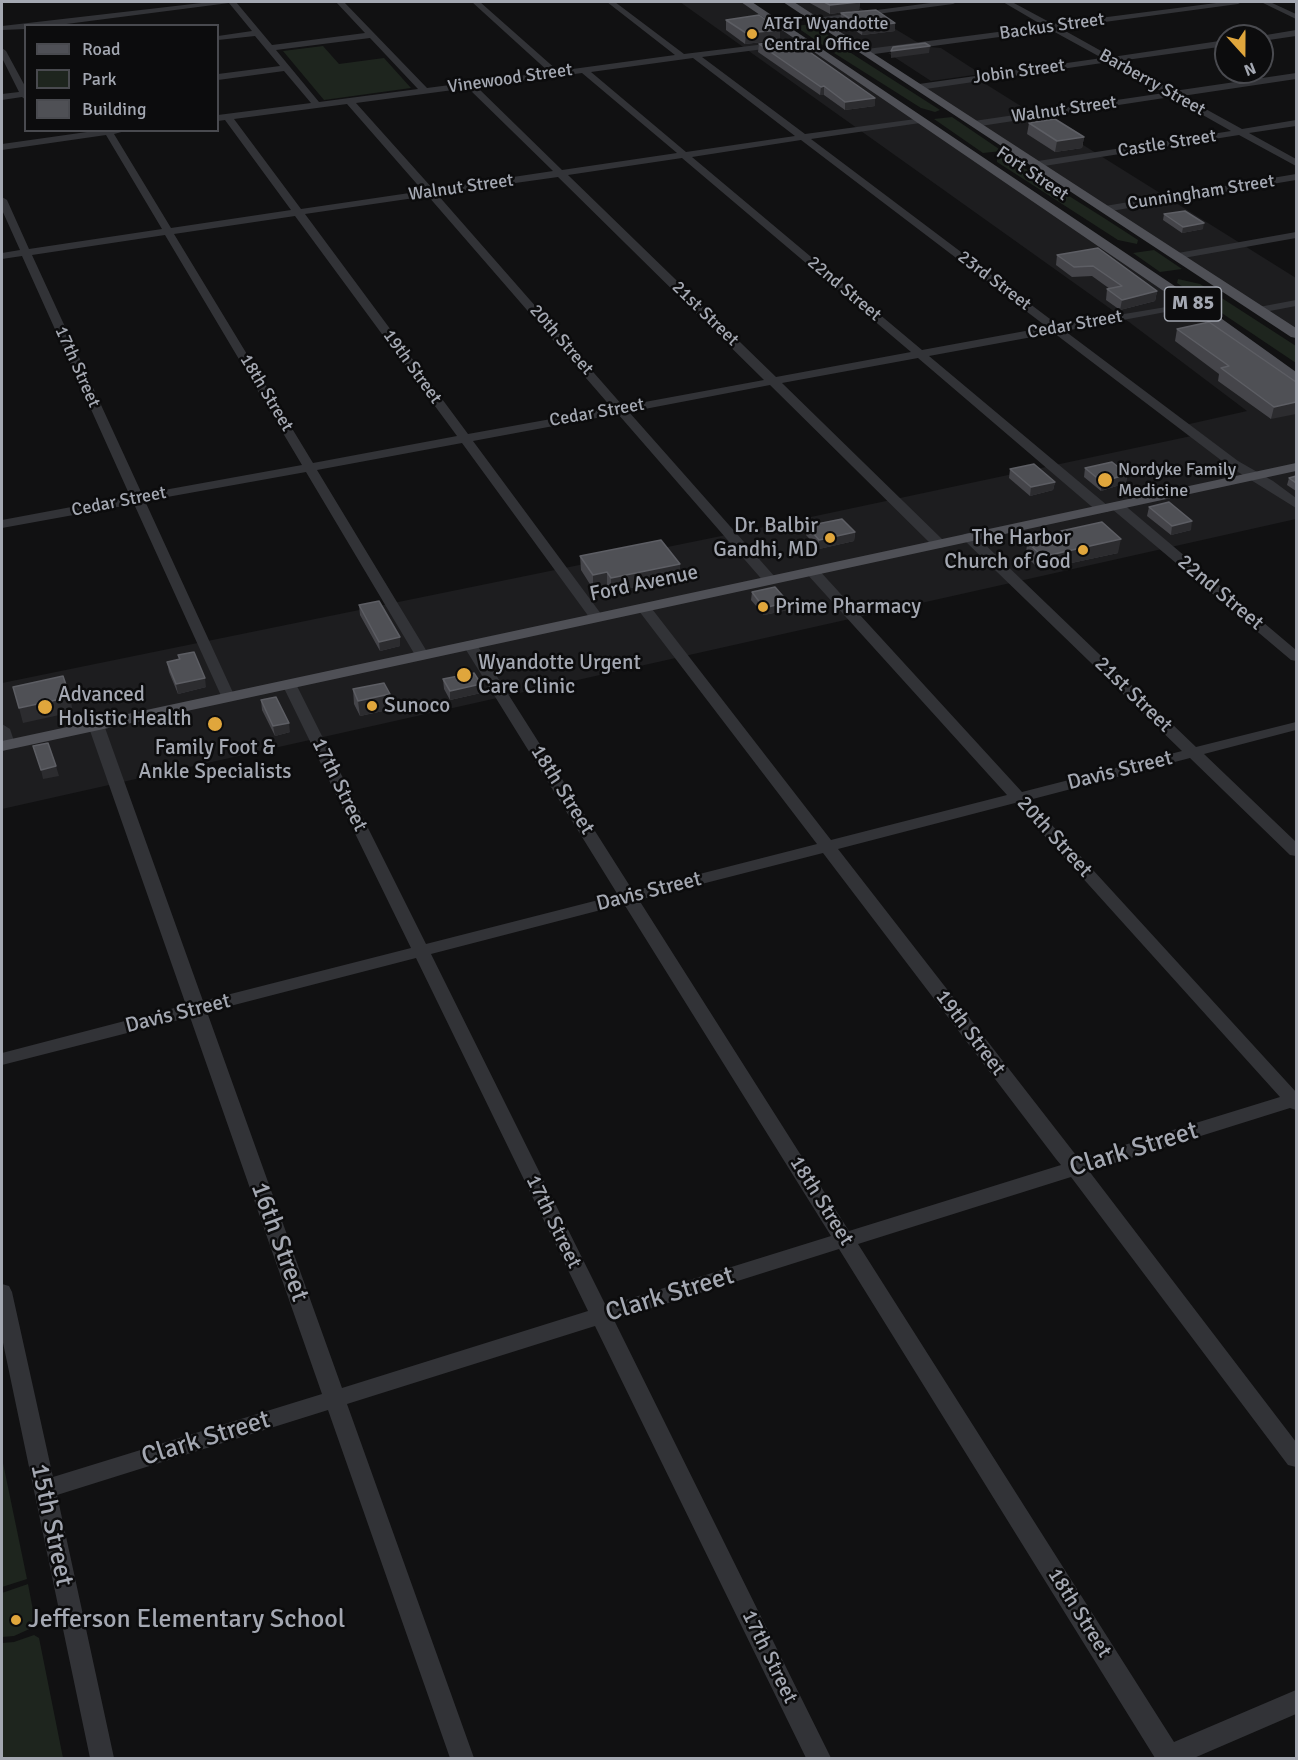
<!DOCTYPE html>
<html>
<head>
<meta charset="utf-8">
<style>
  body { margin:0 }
  #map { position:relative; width:1298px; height:1760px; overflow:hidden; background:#111112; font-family:Signika,sans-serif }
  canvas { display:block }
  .frame { position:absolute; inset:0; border:3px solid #a4a8b2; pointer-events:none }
  .legend { position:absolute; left:24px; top:24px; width:195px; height:108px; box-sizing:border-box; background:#0c0c0d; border:2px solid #494a4f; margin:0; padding:8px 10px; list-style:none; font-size:18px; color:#a4a8b2 }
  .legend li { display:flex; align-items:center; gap:12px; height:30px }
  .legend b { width:30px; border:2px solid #494a4f }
  .north { position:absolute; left:1214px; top:24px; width:60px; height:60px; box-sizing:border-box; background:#0c0c0d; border:2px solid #494a4f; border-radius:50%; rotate:159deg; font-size:16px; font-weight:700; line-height:24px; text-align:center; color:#a4a8b2 }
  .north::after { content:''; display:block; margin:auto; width:21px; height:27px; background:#e0a63c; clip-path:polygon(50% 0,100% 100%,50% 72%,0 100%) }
</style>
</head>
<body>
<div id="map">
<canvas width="1298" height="1760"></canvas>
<div class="frame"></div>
<ul class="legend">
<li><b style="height:8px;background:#4f5056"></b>Road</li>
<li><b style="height:16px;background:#1e251e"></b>Park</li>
<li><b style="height:16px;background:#4f5055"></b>Building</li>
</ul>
<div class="north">N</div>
</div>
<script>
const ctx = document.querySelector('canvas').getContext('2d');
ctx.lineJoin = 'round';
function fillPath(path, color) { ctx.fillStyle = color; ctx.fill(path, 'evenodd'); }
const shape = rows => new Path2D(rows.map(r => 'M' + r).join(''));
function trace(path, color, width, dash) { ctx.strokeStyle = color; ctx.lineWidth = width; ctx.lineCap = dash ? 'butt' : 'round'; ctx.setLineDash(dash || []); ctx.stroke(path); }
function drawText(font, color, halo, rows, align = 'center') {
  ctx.font = font + ' Signika,sans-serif'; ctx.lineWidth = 5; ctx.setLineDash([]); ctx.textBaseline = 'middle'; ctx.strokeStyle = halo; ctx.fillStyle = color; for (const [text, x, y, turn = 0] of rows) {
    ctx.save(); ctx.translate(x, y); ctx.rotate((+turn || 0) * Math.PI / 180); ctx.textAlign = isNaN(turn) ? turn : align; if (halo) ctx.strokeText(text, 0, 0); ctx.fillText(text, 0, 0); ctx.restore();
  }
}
const built = shape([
  [680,2,746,2,1296,378,1296,519,2,809,2,683,731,534,1196,435,1185,425,1247,411,1129,322],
  [788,2,850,2,922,45,867,52],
  [930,47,941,48,981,74,931,81,888,53],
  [976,78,1296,278,1296,334,919,87]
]);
const green = shape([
  [812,24,841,44,824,46,795,26],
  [323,46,339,64,384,58,411,88,324,100,283,51],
  [839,50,851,53,940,110,935,112,921,108,834,53],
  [952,117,1002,151,983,153,934,119],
  [1001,158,1015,162,1104,218,1138,240,1137,244,1118,240,997,162,997,159],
  [1154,250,1182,269,1160,272,1133,253],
  [1178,279,1200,284,1296,346,1296,363,1177,283],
  [3,1463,27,1579,2,1587,2,1464],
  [28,1584,36,1626,14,1636,2,1637,2,1593],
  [34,1635,39,1638,63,1758,2,1758,2,1643,14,1642]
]);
const minor = shape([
  [210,2,236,2,272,45,365,33,336,2,344,2,427,88,549,72,472,2,480,2,558,71,675,55,607,2,615,2,684,54,806,39,806,43,803,44,702,57,805,134,923,118,923,122,920,123,811,139,1058,325,1196,302,1196,306,1192,307,1065,331,1238,461,1273,481,1296,498,1296,508,1230,467,1054,333,929,356,1108,506,1109,509,1108,512,1098,512,918,358,782,383,944,541,946,544,944,547,939,548,934,547,770,385,629,412,775,577,777,580,770,584,765,583,618,414,473,441,604,618,597,622,592,621,462,443,317,470,429,655,422,659,415,655,306,472,145,501,235,697,233,700,223,700,134,504,2,528,2,520,130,496,22,256,2,259,2,253,20,250,2,210,2,197,7,200,29,249,162,229,106,135,2,150,2,144,101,130,129,130,114,134,171,228,291,210,225,120,218,121,218,115,311,103,284,71,218,80,218,74,280,66,255,36,218,40,218,36,252,31,229,3,51,26,26,26,26,29,2,30,2,26,210,2],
  [370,38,418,89,319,102,276,50,370,38],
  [693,58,795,136,686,152,591,72,693,58],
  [582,73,677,153,562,170,477,87,582,73],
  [468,88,553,171,433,189,356,103,468,88],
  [347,104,423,191,301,209,234,119,347,104],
  [801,140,1047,327,922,350,692,157,801,140],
  [682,158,911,352,776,377,568,175,682,158],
  [558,177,764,380,623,406,437,194,558,177],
  [428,196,612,408,468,434,305,214,428,196],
  [295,216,457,436,313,463,174,234,295,216],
  [165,235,302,465,142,494,32,255,165,235],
  [938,2,957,2,953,4,816,22,812,20,816,18,938,2],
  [1003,2,1012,2,1053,24,1224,2,1242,2,1238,4,1060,28,1112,57,1226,40,1226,46,1119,61,1174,91,1296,73,1296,79,1182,96,1242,129,1296,120,1296,126,1249,133,1296,159,1296,166,1239,135,1038,167,1033,164,1038,161,1231,131,1171,97,974,127,969,124,974,121,1164,93,1109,62,919,90,915,87,919,84,1102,58,1051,30,867,55,863,52,867,49,1044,26,1003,2],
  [1261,2,1270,2,1296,14,1296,19,1261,2],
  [1296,30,1296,36,1262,41,1262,36,1260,36,1296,30],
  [2,48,6,51,26,88,26,100,22,97,2,100,2,94,19,92,2,58,2,48],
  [1296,174,1296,180,1105,212,1100,209,1105,206,1296,174],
  [1296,232,1296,238,1178,259,1173,256,1178,253,1296,232],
  [1296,300,1296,306,1259,313,1253,310,1259,307,1296,300],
  [1117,502,1122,503,1296,650,1296,661,1291,660,1112,509,1111,506,1112,503,1117,502],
  [969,533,974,534,1196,747,1296,722,1296,730,1204,754,1296,842,1296,856,1290,855,1190,758,1029,800,1296,1092,1296,1110,1290,1108,1089,1171,1296,1442,1296,1467,1288,1465,1071,1177,858,1244,1174,1742,1296,1690,1296,1714,1194,1758,1155,1758,839,1249,614,1320,831,1758,806,1758,595,1326,347,1404,474,1758,450,1758,328,1410,57,1495,114,1758,90,1758,2,1338,2,1284,9,1286,12,1292,53,1477,322,1394,190,1017,2,1065,2,1053,186,1005,88,725,91,722,96,720,104,725,203,1001,411,948,282,684,284,681,289,680,296,684,426,944,618,895,463,645,465,642,470,641,477,645,633,891,817,844,639,611,637,608,639,605,649,605,831,840,1007,795,807,574,805,571,807,568,817,568,1022,792,1182,751,964,540,962,537,964,534,969,533],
  [1015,803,1280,1097,1079,1159,838,849,1015,803],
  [823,853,1056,1159,1061,1165,849,1231,639,900,823,853],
  [624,904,831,1236,606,1306,431,954,624,904],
  [416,958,588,1311,342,1388,207,1012,416,958],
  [2,724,10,729,15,744,12,747,2,747,2,724]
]);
const major = shape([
  [741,2,752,2,1197,301,1296,372,1296,382,1291,381,1187,307,741,2],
  [783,2,794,2,1296,328,1296,338,1291,337,783,2],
  [1296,463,1296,471,2,751,2,741,1296,463]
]);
const wall = shape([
  [808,2,860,2,859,10,830,14],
  [841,13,895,31,862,35,840,21],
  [726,20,780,30,780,40,745,44,726,30],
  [759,44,875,98,875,106,845,110,824,95,820,95,758,52],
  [1029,123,1084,137,1082,148,1055,152,1027,134],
  [1164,214,1203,229,1182,233,1163,220],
  [1098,248,1157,291,1155,301,1120,310,1106,300,1107,289,1110,289,1092,276,1072,277,1056,265,1057,255],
  [1177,329,1296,382,1271,419,1218,381,1219,374,1175,341],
  [1085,468,1127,474,1126,483,1101,491,1084,477],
  [1010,469,1055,482,1053,490,1030,496,1009,478],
  [1296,476,1296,491,1287,485,1289,478],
  [1149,507,1191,530,1171,535,1147,516],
  [807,526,855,532,854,541,819,549,806,535],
  [1061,531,1118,553,1048,568,1046,566,1038,568,1026,556,1027,542,1060,535],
  [580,556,680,564,680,578,611,592,607,586,593,589,581,570],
  [752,592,788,610,764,615,751,600],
  [359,605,400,637,400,646,380,651,360,615],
  [178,655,206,687,178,694,169,672,167,662,179,660],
  [443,679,481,693,450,700,444,689],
  [353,689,390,694,392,709,360,716,354,704],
  [261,700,290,732,275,736,262,710]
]);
const shadedWall = shape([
  [860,2,859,10,830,14,830,5],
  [895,23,895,31,862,35,863,27],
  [780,30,780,40,745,44,746,33],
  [930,46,929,53,891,58,891,51],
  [824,86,824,95,820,95,821,87],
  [875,98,875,106,845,110,845,102],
  [1084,137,1082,148,1055,152,1057,141],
  [1204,223,1203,229,1182,233,1183,227],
  [1157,291,1155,301,1120,310,1122,300],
  [1296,402,1296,414,1271,419,1274,407],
  [1127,474,1126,483,1101,491,1102,482],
  [1055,482,1053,490,1030,496,1031,487],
  [1192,521,1191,530,1171,535,1172,526],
  [855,532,854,541,819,549,819,540],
  [1121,539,1118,553,1048,568,1050,555],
  [1048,552,1046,566,1038,568,1040,554],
  [680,564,680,578,611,592,611,578],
  [607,572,607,586,593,589,593,575],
  [788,602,788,610,764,615,764,608],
  [400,637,400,646,380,651,379,642],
  [205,678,206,687,178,694,176,684],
  [481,684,481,693,450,700,450,691],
  [390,694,392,709,360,716,358,701],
  [70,697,73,712,23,723,19,708],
  [289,723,290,732,275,736,273,726],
  [56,766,59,776,43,779,41,770]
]);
const building = shape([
  [824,2,859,2,830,5,824,2],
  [876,10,895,23,863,27,841,13,876,10],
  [759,15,780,30,746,33,726,20,759,15],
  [794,41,875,98,845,102,824,86,821,87,759,44,794,41],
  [925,43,930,46,891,51,893,47,925,43],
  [1055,119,1084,137,1057,141,1029,123,1055,119],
  [1185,211,1204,223,1183,227,1164,214,1185,211],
  [1098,248,1157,291,1122,300,1107,289,1122,286,1093,266,1074,267,1057,255,1098,248],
  [1209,322,1296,382,1296,402,1274,407,1221,368,1229,366,1177,329,1209,322],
  [1112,462,1127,474,1102,482,1085,468,1112,462],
  [1034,464,1055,482,1031,487,1010,469,1034,464],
  [1296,476,1296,483,1289,478,1296,476],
  [1169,502,1192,521,1172,526,1149,507,1169,502],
  [842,519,855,532,819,540,807,526,842,519],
  [1102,522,1121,539,1050,555,1048,552,1040,554,1027,542,1064,534,1061,531,1102,522],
  [661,540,680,564,611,578,607,572,593,575,580,556,661,540],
  [775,587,788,602,764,608,752,592,775,587],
  [379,601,400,637,379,642,359,605,379,601],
  [194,652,205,678,176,684,167,662,180,659,178,655,194,652],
  [474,673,481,684,450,691,443,679,474,673],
  [63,676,70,697,19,708,13,687,63,676],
  [384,683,390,694,358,701,353,689,384,683],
  [276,697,289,723,273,726,261,700,276,697],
  [48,743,56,766,41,770,33,746,48,743]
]);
const markers = [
  [752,34,6,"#e0a63c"],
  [1105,480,8,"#e0a63c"],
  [830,538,6,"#e0a63c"],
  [1083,550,6,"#e0a63c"],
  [763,607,6,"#e0a63c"],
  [464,675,8,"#e0a63c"],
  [372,706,6,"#e0a63c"],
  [45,707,8,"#e0a63c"],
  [215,724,8,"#e0a63c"],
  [16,1620,6,"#e0a63c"]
];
const farPoinames = [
  ["AT&T Wyandotte",764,24],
  ["Central Office",764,45],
  ["Nordyke Family",1118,470],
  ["Medicine",1118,491]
];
const farStreetnames = [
  ["Backus Street",1052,27,-8],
  ["Jobin Street",1019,72,-8],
  ["Vinewood Street",510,79,-8],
  ["Barberry Street",1152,83,29],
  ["Walnut Street",1064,110,-8],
  ["Castle Street",1167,144,-9],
  ["Fort Street",1032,174,34],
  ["Walnut Street",461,188,-8],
  ["Cunningham Street",1201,193,-9],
  ["23rd Street",994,281,37],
  ["22nd Street",844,289,40],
  ["21st Street",705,314,44],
  ["Cedar Street",1075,325,-10],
  ["20th Street",561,340,49],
  ["17th Street",77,367,66],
  ["19th Street",412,367,54],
  ["18th Street",266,393,59],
  ["Cedar Street",597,413,-10],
  ["Cedar Street",119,502,-11]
];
const shields = [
  [1193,304,57]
];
const shieldNames = [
  ["M 85",1193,304]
];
const poiNames = [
  ["Dr. Balbir",818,526,"right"],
  ["Gandhi, MD",818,550,"right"],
  ["The Harbor",1071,538,"right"],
  ["Church of God",1071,562,"right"],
  ["Prime Pharmacy",775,607],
  ["Wyandotte Urgent",478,663],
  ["Care Clinic",478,687],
  ["Advanced",58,695],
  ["Holistic Health",58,719],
  ["Sunoco",384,706],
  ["Family Foot &",215,748,"center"],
  ["Ankle Specialists",215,772,"center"]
];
const streetNames = [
  ["Ford Avenue",644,584,-12],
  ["22nd Street",1220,593,40],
  ["21st Street",1133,695,44],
  ["Davis Street",1120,771,-14],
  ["17th Street",339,785,64],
  ["18th Street",562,790,58],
  ["20th Street",1054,837,48],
  ["Davis Street",649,892,-14],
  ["Davis Street",178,1014,-14],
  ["19th Street",970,1033,53],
  ["18th Street",821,1201,58],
  ["17th Street",553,1222,64],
  ["18th Street",1079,1613,58],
  ["17th Street",769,1657,64]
];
const nearStreetnames = [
  ["Clark Street",1134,1150,-17],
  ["16th Street",279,1242,70],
  ["Clark Street",670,1295,-17],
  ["Clark Street",206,1439,-17],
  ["15th Street",51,1525,78]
];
const nearPoinames = [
  ["Jefferson Elementary School",28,1620]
];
fillPath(built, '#1d1d1f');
fillPath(green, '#1e251e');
fillPath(minor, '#323337');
fillPath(major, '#4f5056');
fillPath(wall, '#45454a');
fillPath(shadedWall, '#2c2c2f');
fillPath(building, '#4f5055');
trace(building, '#5d5e64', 1.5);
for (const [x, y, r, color] of markers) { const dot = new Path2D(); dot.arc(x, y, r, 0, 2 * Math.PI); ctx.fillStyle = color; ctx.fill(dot); trace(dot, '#0c0c0d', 2); }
drawText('18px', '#a4a8b2', '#0c0c0d', farPoinames, 'left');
drawText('18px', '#a4a8b2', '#0c0c0d', farStreetnames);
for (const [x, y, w] of shields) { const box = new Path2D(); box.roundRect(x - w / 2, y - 17, w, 34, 4.5); ctx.fillStyle = '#0c0c0d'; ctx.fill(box); trace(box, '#a4a8b2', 1.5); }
drawText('bold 20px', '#a4a8b2', null, shieldNames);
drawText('21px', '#a4a8b2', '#0c0c0d', poiNames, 'left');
drawText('21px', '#a4a8b2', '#0c0c0d', streetNames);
drawText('26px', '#a4a8b2', '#0c0c0d', nearStreetnames);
drawText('26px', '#a4a8b2', '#0c0c0d', nearPoinames, 'left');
</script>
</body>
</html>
